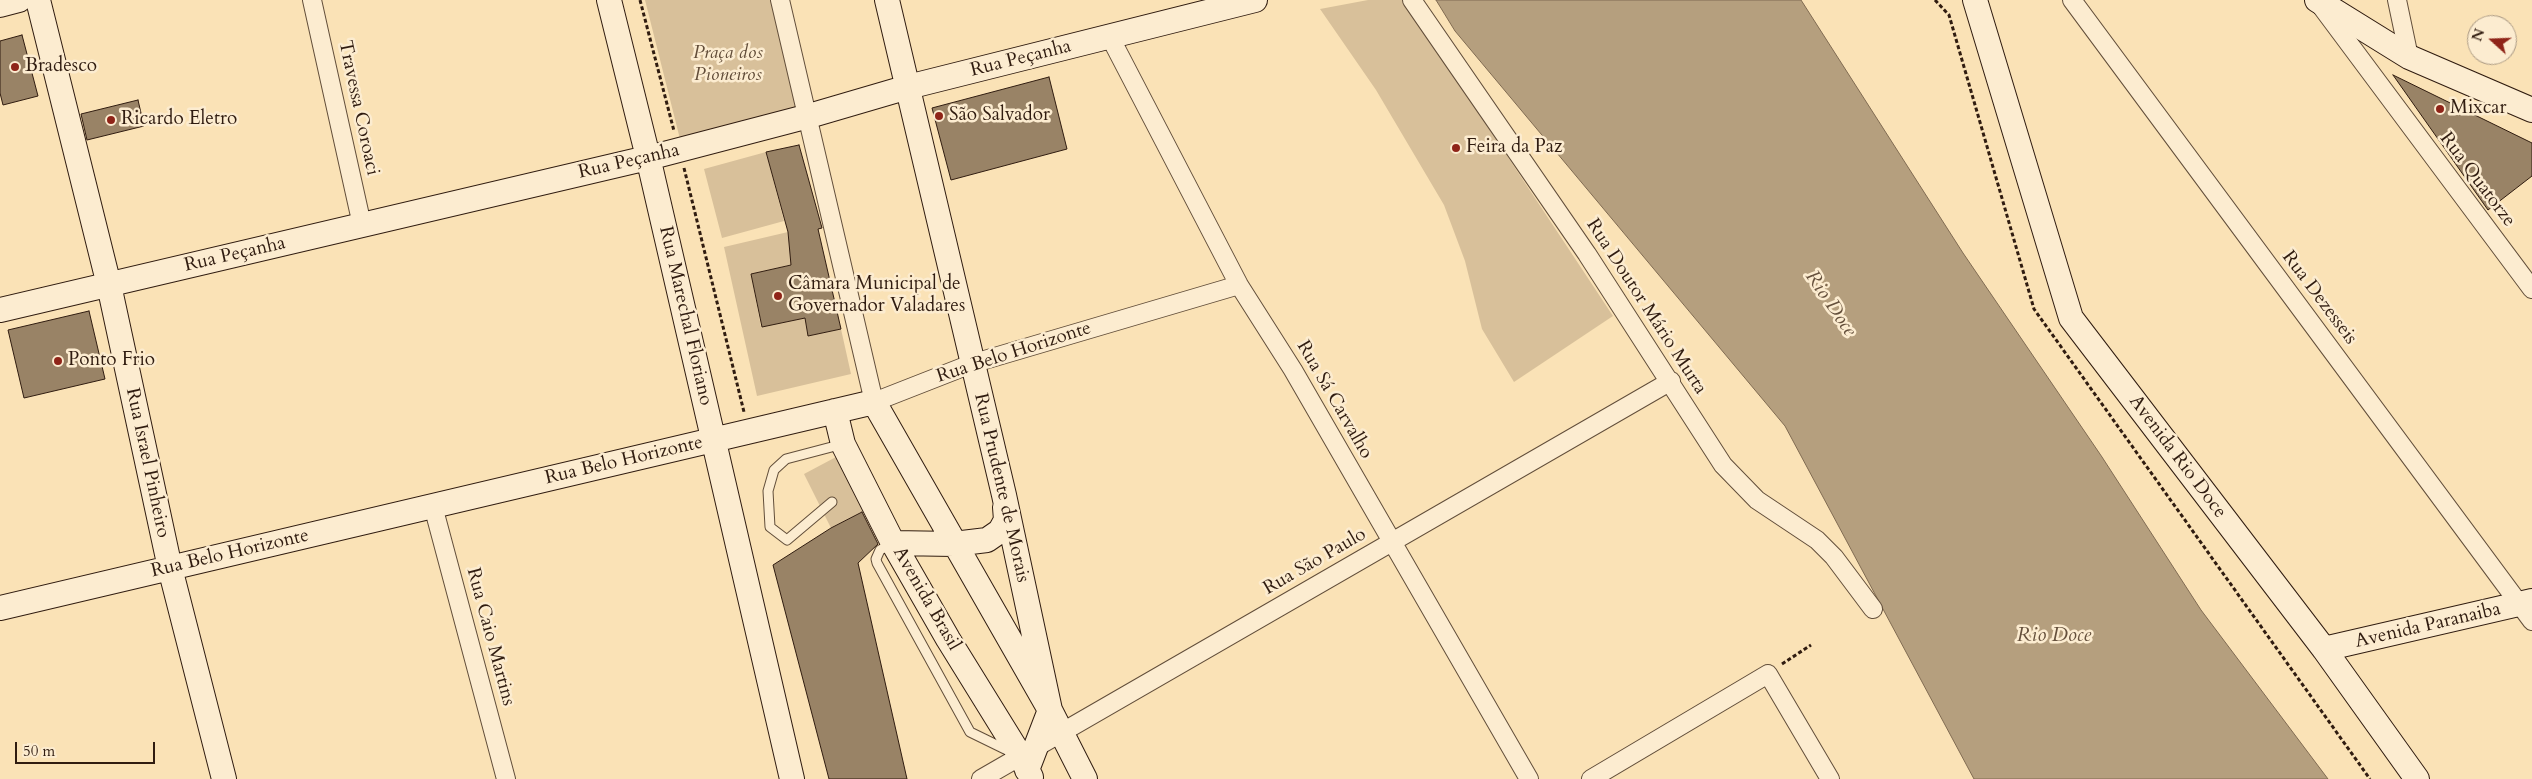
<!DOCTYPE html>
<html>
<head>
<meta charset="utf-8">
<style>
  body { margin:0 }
  #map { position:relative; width:2532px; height:779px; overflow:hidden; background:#fae2b6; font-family:Cardo,serif }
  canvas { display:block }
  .north { position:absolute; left:2467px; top:15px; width:50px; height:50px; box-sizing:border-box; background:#fcecd0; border:1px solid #aa9983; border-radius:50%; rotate:290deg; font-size:14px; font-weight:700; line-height:20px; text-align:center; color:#301c10 }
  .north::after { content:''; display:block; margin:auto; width:18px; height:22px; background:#8f2418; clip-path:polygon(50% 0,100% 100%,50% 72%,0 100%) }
  .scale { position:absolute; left:15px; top:742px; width:140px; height:22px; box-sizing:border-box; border:2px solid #301c10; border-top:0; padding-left:6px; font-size:15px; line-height:18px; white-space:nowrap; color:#301c10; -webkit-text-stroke:4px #fcecd0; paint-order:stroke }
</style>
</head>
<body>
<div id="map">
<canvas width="2532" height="779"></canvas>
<div class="north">N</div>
<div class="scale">50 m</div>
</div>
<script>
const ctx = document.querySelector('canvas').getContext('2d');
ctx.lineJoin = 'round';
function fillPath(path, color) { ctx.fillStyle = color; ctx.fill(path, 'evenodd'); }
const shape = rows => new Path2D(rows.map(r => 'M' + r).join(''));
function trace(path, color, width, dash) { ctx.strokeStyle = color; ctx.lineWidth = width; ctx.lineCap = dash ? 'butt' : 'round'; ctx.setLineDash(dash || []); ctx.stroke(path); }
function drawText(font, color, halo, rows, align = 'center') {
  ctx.font = font + ' Cardo,serif'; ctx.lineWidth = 5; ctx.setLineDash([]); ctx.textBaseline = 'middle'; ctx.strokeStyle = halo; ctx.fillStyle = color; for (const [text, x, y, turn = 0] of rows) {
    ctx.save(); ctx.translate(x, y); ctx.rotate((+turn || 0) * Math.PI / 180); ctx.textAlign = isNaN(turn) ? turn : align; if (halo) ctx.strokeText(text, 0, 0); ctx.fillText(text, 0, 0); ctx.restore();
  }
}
const green = shape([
  [645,0,779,0,808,116,682,147],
  [1368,0,1404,0,1613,316,1514,382,1482,329,1465,261,1444,205,1376,90,1320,9],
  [766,152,784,221,722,238,704,169],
  [788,232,794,264,751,274,761,327,805,318,808,336,841,329,851,374,757,396,724,247],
  [836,457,863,511,831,528,804,474]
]);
const water = shape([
  [1436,0,1801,0,1963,253,2102,457,2201,610,2328,779,1974,779,1785,426,1455,31,1436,0]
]);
const building = shape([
  [22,35,38,96,3,105,0,93,0,41,22,35],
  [2393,75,2532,143,2532,176,2488,210,2393,75],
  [1049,77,1067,149,951,180,932,108,1049,77],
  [138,100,144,126,87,140,81,114,138,100],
  [799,145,822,228,818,229,841,329,808,336,805,318,762,327,751,274,791,265,788,232,766,152,799,145],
  [89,311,105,379,24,398,8,330,89,311],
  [862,512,878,544,858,563,907,779,829,779,773,565,831,528,862,512]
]);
const path = shape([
  [640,0,674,131],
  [1935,0,1949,15,2034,309,2370,779],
  [684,168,744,412],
  [1782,664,1811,645]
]);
const lane = shape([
  [832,502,787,540,770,527,768,491,774,470,786,459,843,444],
  [893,543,880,550,876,559,877,563,970,732,1013,753]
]);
const street = shape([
  [312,0,362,225],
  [780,0,874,402,971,364,1239,285],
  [1412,0,1587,254,1723,465,1757,500,1817,540,1834,557,1873,609],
  [2072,0,2532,621],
  [2397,0,2409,57],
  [2321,6,2532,289],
  [1110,37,1239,285,1293,370,1529,779],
  [433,506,506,779],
  [981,779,1671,381],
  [1591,779,1768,674,1830,779]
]);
const secondary = shape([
  [38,0,109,285,170,568,224,779],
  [609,0,648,157,792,779],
  [887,0,1004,495,1050,710,1027,770],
  [1975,0,2071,318,2324,649,2417,779],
  [2317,0,2409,57,2532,110],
  [0,5,19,0],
  [0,310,660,155,809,116,908,87,1255,0],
  [835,411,843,444,893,543,948,639,1021,757,1031,777],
  [893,543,954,544,987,540,1000,531,1006,520,1005,507],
  [0,608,874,402,1050,710,1085,779],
  [2324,649,2532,601]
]);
const markers = [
  [15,67,5,"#8f2418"],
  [2440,109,5,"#8f2418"],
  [939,116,5,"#8f2418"],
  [111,120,5,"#8f2418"],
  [1456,148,5,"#8f2418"],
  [778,296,5,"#8f2418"],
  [58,361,5,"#8f2418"]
];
const parkNames = [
  ["Praça dos",728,54],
  ["Pioneiros",728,76]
];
const streetNames = [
  ["Rua Peçanha",1021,59,-14],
  ["Travessa Coroaci",358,108,78],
  ["Rua Peçanha",629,162,-13],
  ["Rua Quatorze",2477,180,53],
  ["Rua Peçanha",235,255,-13],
  ["Rua Dezesseis",2319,298,53],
  ["Rua Doutor Mário Murta",1646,307,57],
  ["Rua Marechal Floriano",685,316,77],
  ["Rua Belo Horizonte",1014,353,-18],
  ["Rua Sá Carvalho",1334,400,60],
  ["Avenida Rio Doce",2177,457,53],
  ["Rua Belo Horizonte",624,461,-13],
  ["Rua Israel Pinheiro",147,463,78],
  ["Rua Prudente de Morais",1001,488,77],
  ["Rua Belo Horizonte",230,554,-13],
  ["Rua São Paulo",1315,562,-30],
  ["Avenida Brasil",926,599,60],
  ["Avenida Paranaiba",2428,626,-13],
  ["Rua Caio Martins",490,637,75]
];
const poiNames = [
  ["Bradesco",25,67],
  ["Mixcar",2450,109],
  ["São Salvador",949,116],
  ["Ricardo Eletro",121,120],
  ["Feira da Paz",1466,148],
  ["Câmara Municipal de",788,285],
  ["Governador Valadares",788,307],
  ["Ponto Frio",68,361]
];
const waterNames = [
  ["Rio Doce",1830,304,56],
  ["Rio Doce",2054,636]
];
fillPath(green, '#d8c09a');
fillPath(water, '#b59f7e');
trace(water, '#806b52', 1);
fillPath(building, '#998366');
trace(building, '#301c10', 1);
trace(lane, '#624e3a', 11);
trace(street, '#624e3a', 20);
trace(secondary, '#301c10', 26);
trace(path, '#301c10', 3, [4, 2.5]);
trace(lane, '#fcecd0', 9);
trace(street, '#fcecd0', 18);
trace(secondary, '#fcecd0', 24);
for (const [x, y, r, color] of markers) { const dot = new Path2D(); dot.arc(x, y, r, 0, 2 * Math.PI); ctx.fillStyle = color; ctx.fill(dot); trace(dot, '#fcecd0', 2); }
drawText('italic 19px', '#624d39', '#fcecd0', parkNames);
drawText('19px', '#301c10', '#fcecd0', streetNames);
drawText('19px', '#301c10', '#fcecd0', poiNames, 'left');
drawText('italic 20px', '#65503c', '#fcecd0', waterNames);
</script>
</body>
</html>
